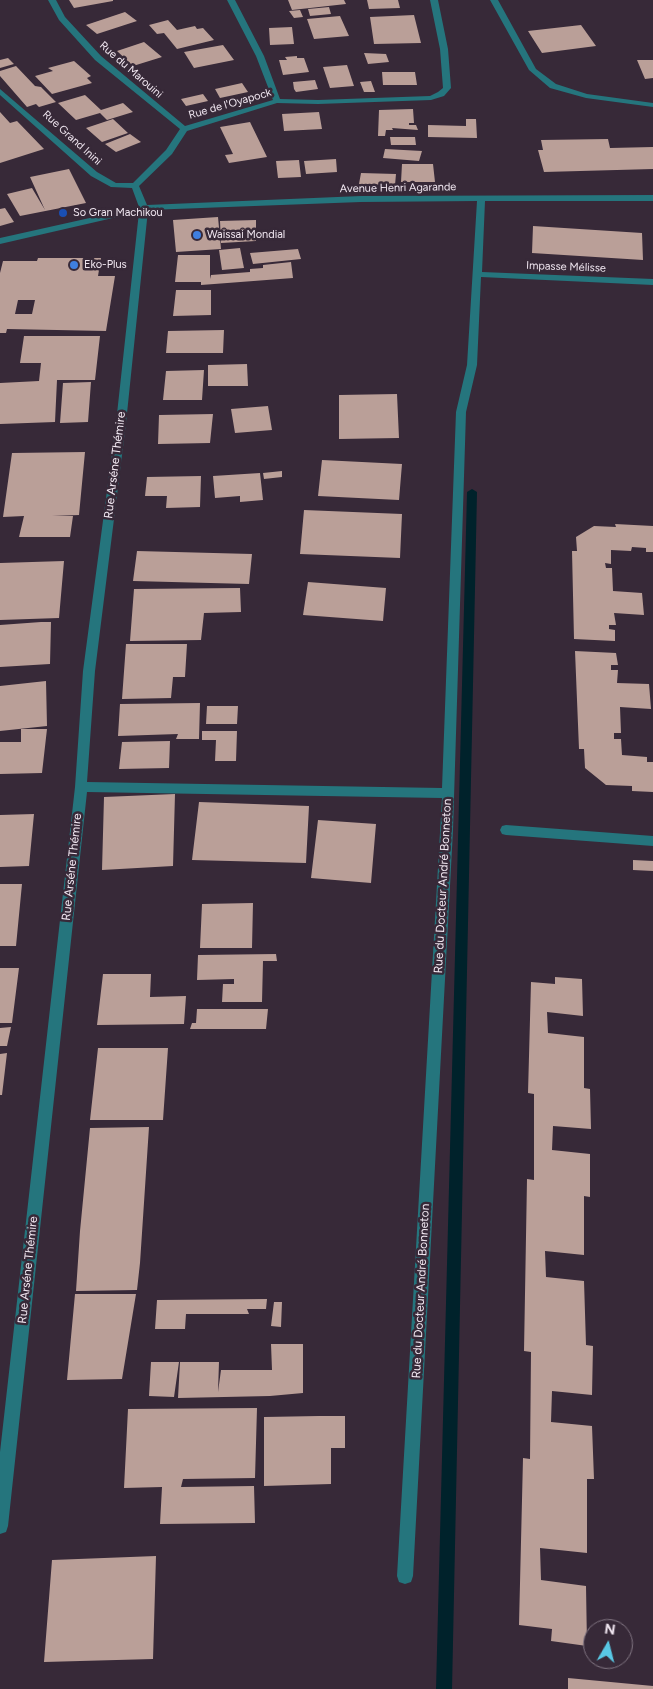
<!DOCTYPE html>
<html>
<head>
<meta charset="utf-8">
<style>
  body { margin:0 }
  #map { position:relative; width:653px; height:1689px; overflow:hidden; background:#372938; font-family:Figtree,sans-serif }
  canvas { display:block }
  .north { position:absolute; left:583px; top:1619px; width:50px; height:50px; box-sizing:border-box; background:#372938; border:1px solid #817582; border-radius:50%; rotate:8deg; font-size:14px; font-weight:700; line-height:20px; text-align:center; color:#f1e7f1 }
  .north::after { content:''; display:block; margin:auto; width:18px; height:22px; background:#59c8e5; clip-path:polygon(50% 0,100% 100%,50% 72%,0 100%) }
</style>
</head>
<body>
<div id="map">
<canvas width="653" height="1689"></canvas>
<div class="north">N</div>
</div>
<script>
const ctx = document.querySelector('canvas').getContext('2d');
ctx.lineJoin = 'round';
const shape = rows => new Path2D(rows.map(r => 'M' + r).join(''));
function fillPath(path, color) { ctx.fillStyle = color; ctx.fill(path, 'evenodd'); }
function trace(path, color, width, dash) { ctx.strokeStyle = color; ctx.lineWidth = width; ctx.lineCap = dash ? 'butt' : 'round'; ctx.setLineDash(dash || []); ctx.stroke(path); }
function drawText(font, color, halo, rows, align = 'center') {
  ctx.font = font + ' Figtree,sans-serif'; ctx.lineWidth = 5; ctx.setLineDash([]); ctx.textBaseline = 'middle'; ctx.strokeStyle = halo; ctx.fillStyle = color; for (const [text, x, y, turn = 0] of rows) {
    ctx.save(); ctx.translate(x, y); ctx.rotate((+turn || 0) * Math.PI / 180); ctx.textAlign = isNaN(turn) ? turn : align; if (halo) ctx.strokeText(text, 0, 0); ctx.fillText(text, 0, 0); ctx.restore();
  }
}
const stream = shape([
  [472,489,477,492,452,1689,436,1689,467,492,472,489]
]);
const building = shape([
  [69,0,113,0,113,1,74,8],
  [288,0,344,0,346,4,292,10],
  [367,0,398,0,400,8,369,9],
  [329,7,331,14,310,16,308,9],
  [300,10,303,17,294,18,289,11],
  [125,12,137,21,97,34,86,25],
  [414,15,421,43,374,44,370,17],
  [340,16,349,36,314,39,307,19],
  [168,20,177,30,195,26,197,29,203,28,214,40,177,49,164,33,157,34,149,25],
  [581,25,596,46,542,53,528,31],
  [292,27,294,44,270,45,269,28],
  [144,42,162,57,133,66,117,51],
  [223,45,234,60,194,68,184,52],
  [364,53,386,54,389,62,368,64],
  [297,56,297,58,304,58,309,72,283,75,279,60,287,60,285,57],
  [8,58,14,64,0,68,0,60],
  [637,60,653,60,653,78,645,79],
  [74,61,91,76,87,78,92,83,52,94,35,76,53,71,48,68],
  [347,65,354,86,330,88,323,67],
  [16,66,35,86,41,87,56,102,39,107,36,104,27,107,0,76,0,71],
  [382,72,415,72,417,85,383,85],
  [315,80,318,89,296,92,294,89,293,82],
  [371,81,375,92,364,92,360,82],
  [242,83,248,92,220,98,215,89],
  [203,94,208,101,186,106,181,99],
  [85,95,101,110,123,103,133,112,107,120,100,113,76,120,58,103],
  [413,109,414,123,409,123,409,125,416,125,418,130,392,128,393,130,386,130,385,136,378,136,379,110],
  [0,112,10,123,17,121,44,149,0,163],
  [319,112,322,129,284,131,282,114],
  [113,119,128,133,102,142,86,128],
  [466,119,476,119,477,138,428,137,428,125,466,126],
  [250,122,267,157,229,163,225,155,233,154,220,127],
  [130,134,141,142,116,152,105,144],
  [390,137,415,137,416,145,391,145],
  [608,139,610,148,653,147,653,169,544,172,538,150,543,150,541,140],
  [385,149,422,151,419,161,383,158],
  [336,159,337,172,306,174,304,161],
  [299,160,301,177,278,178,276,161],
  [402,164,433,164,435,182,401,182],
  [69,169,86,203,20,216,7,194,32,188,45,210,30,177],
  [361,173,396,174,395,185,359,184],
  [5,208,14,222,0,226,0,209],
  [218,217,221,249,176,252,173,220],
  [256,220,256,241,221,243,220,221],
  [533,226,642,233,643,260,532,253],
  [240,248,244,268,222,270,219,250],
  [298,249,301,259,253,264,250,253],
  [178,255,210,255,210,279,211,275,250,272,250,269,263,268,263,265,291,262,293,278,201,285,201,282,175,282],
  [38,258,101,258,98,276,115,276,106,331,7,329,6,333,0,333,0,273,3,261,37,261],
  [18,300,35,300,32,314,15,314],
  [176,290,211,290,211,315,173,316],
  [224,330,223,353,166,353,168,331],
  [24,336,100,336,95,380,57,380,55,422,0,424,0,383,39,381,41,363,20,363],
  [247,364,248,386,208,386,208,365],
  [204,370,202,400,163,400,166,371],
  [91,382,88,422,60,423,63,383],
  [397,394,399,438,339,439,339,395],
  [268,406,272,430,235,433,231,409],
  [213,414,210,443,158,444,159,415],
  [85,452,79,515,52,516,73,516,70,537,19,537,24,516,3,517,12,453],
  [322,460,402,464,399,500,318,496],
  [282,471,282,477,264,479,263,473],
  [260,473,263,500,240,502,240,496,215,498,213,476],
  [201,476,200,507,166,508,167,496,145,496,147,477],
  [304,510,402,514,400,558,300,554],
  [615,524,653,526,653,552,646,552,646,548,632,547,631,551,611,550,611,564,605,563,606,568,612,568,613,591,642,593,644,615,614,613,616,625,609,625,609,629,615,630,615,641,574,639,572,551,577,551,576,537,594,526,616,527],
  [137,551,252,554,249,584,133,581],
  [64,561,59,618,0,620,0,563],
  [308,582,386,588,383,621,303,615],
  [240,588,241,612,204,613,201,640,130,641,134,589],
  [41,622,51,622,50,664,0,667,0,625],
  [126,644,187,644,185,677,173,677,171,698,122,699],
  [575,651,616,653,618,665,611,665,611,670,618,670,617,683,649,684,651,709,620,707,621,733,614,733,614,739,621,739,622,755,647,757,647,762,653,762,653,792,632,791,632,786,606,785,585,768,584,749,579,749],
  [46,681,47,726,0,731,0,686],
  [200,703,199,739,176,739,178,734,118,736,120,704],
  [207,706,238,706,237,724,206,724],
  [21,729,47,729,42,773,0,774,0,742,21,742],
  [202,731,237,731,236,761,215,761,216,740,202,740],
  [170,741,169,768,119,769,122,742],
  [175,794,173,866,102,870,104,797],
  [199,802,309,806,306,863,192,860],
  [34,814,29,866,0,867,0,815],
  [318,820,376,824,371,883,311,878],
  [633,860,653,861,653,871,633,870],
  [0,884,22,884,16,946,0,946],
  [253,903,252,948,200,948,202,904],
  [276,954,277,961,263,961,262,1002,222,1002,223,984,234,984,234,979,197,980,198,955],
  [0,968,19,968,12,1023,0,1023],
  [103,974,151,974,150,997,186,996,184,1024,97,1025],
  [555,977,582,979,583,1016,547,1012,548,1033,584,1037,584,1088,590,1089,591,1129,553,1126,552,1150,590,1154,590,1197,584,1196,584,1255,545,1251,546,1277,584,1281,586,1345,593,1346,592,1395,552,1391,551,1422,592,1426,594,1479,587,1479,587,1553,540,1548,541,1580,586,1586,587,1646,551,1641,552,1629,519,1625,523,1458,530,1459,531,1352,524,1351,527,1179,534,1180,534,1094,528,1093,531,982,555,984],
  [197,1009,268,1009,266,1029,190,1029,192,1023,196,1023],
  [11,1027,7,1046,0,1046,0,1028],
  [98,1048,168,1048,163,1120,90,1120],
  [7,1053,2,1095,0,1095,0,1054],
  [149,1127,140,1263,137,1290,76,1291,80,1231,90,1128],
  [75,1294,136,1294,122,1379,67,1380],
  [267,1299,266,1309,247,1309,249,1314,186,1314,185,1329,155,1329,157,1300],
  [274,1302,282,1302,281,1327,271,1326],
  [271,1344,303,1344,303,1393,270,1396,178,1398,180,1362,219,1362,218,1392,221,1370,272,1370],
  [151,1362,179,1362,174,1397,149,1396],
  [257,1408,255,1478,183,1479,181,1487,254,1486,255,1523,160,1524,162,1487,124,1488,128,1409],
  [319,1416,345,1416,345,1448,331,1448,331,1484,264,1486,264,1417],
  [156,1556,153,1659,44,1662,52,1560],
  [568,1678,653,1686,653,1689,568,1689]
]);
const lane = shape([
  [506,825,653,836,653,846,506,835,502,834,500,830,502,826,506,825]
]);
const street = shape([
  [48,0,56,0,65,17,101,56,185,126,273,100,256,56,227,0,235,0,264,56,280,99,318,100,430,96,438,92,443,88,440,49,430,0,438,0,448,49,451,88,444,96,431,100,318,104,277,103,187,131,172,154,139,186,147,205,361,196,653,195,653,201,485,201,482,272,653,279,653,285,481,277,477,365,466,412,453,830,413,1576,411,1582,405,1584,399,1582,397,1576,442,798,87,792,8,1526,6,1532,0,1534,0,1452,75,787,83,671,116,423,139,212,0,244,0,238,139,207,132,188,111,187,91,176,0,95,0,89,97,172,116,183,133,183,166,150,180,129,95,60,59,20,48,0],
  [477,201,467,365,456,412,442,788,87,782,95,671,126,423,148,210,361,202,477,201],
  [490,0,498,0,536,69,556,84,587,94,653,103,653,107,586,98,550,88,529,70,490,0]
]);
const markers = [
  [63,213,5,"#1a4fb4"],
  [197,235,5,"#3f7fe0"],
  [74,265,5,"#3f7fe0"]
];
const farStreetnames = [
  ["Rue du Marouini",131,70,41],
  ["Rue de l'Oyapock",230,104,-16],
  ["Rue Grand Inini",72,138,42],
  ["Avenue Henri Agarande",398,188,-1],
  ["Impasse Mélisse",566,267,2]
];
const farPoinames = [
  ["So Gran Machikou",73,213],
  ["Waissai Mondial",207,235],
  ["Eko-Plus",84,265]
];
const streetNames = [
  ["Rue Arséne Thémire",115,465,-83],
  ["Rue Arséne Thémire",72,867,-84],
  ["Rue du Docteur André Bonneton",443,886,-87],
  ["Rue Arséne Thémire",28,1270,-84],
  ["Rue du Docteur André Bonneton",421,1291,-87]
];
fillPath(stream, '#00222b');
fillPath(building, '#ba9f98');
fillPath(lane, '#25757d');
fillPath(street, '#25757d');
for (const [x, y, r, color] of markers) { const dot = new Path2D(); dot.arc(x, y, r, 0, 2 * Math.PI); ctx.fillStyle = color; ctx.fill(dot); trace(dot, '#372938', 2); }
drawText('11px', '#f1e7f1', '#372938', farStreetnames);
drawText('11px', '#f1e7f1', '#372938', farPoinames, 'left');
drawText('12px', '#f1e7f1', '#372938', streetNames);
</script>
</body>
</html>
